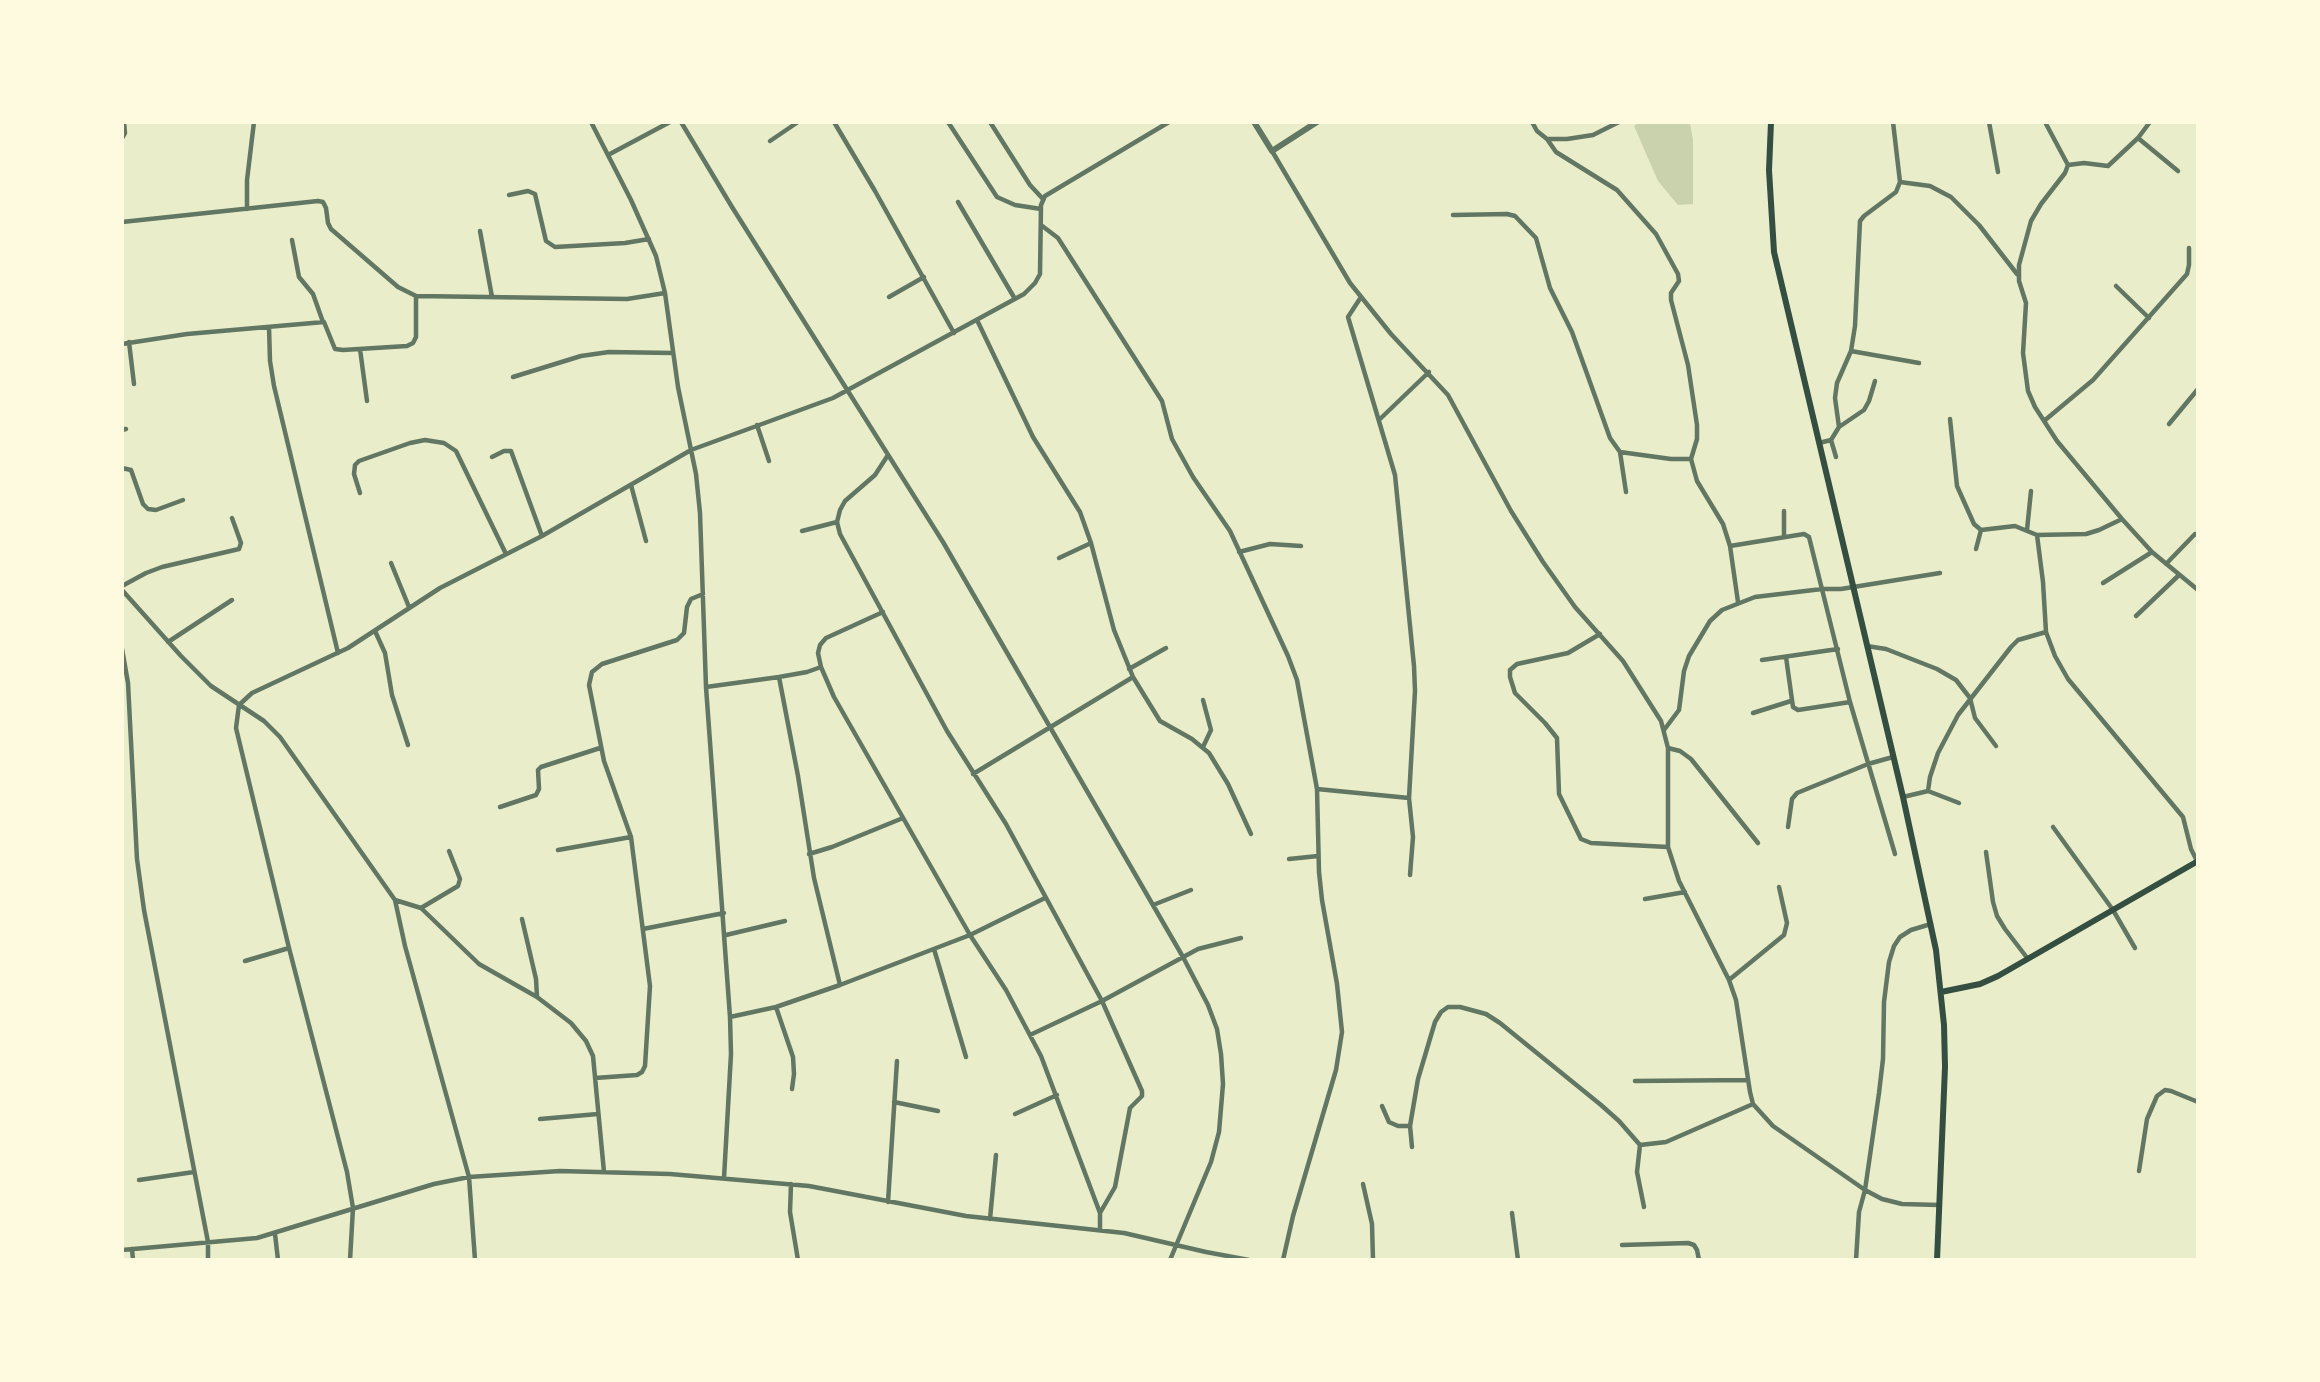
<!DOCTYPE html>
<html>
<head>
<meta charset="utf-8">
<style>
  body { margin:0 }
  #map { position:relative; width:2320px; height:1382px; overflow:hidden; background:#e9edc9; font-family:"IBM Plex Serif",serif }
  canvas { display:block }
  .frame { position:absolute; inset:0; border:124px solid #fefae0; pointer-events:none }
</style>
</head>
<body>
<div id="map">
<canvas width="2320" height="1382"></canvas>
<div class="frame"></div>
</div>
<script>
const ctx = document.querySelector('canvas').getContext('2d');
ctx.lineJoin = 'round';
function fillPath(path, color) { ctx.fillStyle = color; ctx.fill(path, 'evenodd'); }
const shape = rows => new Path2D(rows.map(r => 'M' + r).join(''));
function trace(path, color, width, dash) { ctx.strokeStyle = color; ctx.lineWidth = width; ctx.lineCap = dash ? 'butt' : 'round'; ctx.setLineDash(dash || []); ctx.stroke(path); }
const green = shape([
  [1639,123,1690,123,1693,140,1693,204,1678,205,1658,181,1634,126]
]);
const minor = shape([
  [591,122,631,200,656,256,665,293,678,387,696,474,700,513,706,687,730,1017,731,1054,724,1178],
  [681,122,732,207,943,542,1183,957,1208,1005,1217,1029,1221,1054,1223,1084,1219,1132,1211,1162,1170,1260],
  [834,122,875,191,954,333],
  [948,122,997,197,1015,205,1041,209],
  [990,122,1030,185,1043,199],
  [1532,122,1537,131,1547,139,1567,139,1593,135,1619,122],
  [1989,122,1998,172],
  [2045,122,2068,165,2065,173,2041,204,2031,221,2019,265,2019,281,2026,303,2023,353,2028,391,2035,407,2057,441,2122,519,2152,552,2198,590],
  [122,138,125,133,124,122],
  [2138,138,2178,171],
  [1547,139,1556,152,1617,190,1656,234,1678,274,1679,281,1671,293,1671,300,1688,365,1697,425,1697,439,1691,459,1697,481,1723,524,1730,546,1738,602],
  [770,141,798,122],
  [1272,151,1350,283,1391,334,1448,395,1511,511,1543,562,1575,607,1623,661,1661,721,1668,748,1668,847,1679,881,1729,980,1736,1000,1750,1092,1753,1104,1773,1126,1865,1190,1882,1199,1902,1204,1939,1205],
  [608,155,670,122],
  [2068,165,2084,163,2108,166,2138,138,2150,122],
  [1900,182,1930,186,1951,197,1979,225,2017,274],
  [509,195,528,191,535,194,546,241,555,247,625,243,649,239],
  [958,202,1015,299],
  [247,209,247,180,254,122],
  [1453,215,1507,214,1515,216,1536,238,1550,288,1572,332,1610,438,1620,452,1671,459,1691,459],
  [122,222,318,201,323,202,326,208,328,223,331,229,398,287,416,296,627,299,665,293],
  [1041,225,1058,238,1162,401,1172,439,1193,477,1230,531,1288,656,1297,680,1317,789,1319,872,1322,900,1337,984,1342,1032,1336,1070,1293,1216,1283,1260],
  [480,231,492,297],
  [292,240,299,277,313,294,323,322],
  [2116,286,2149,318],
  [889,297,924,277],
  [1361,297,1348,317,1395,475,1414,666,1415,691,1409,798,1413,837,1410,875],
  [977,320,1033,437,1080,512,1091,543,1114,630,1133,677,1160,721,1192,739,1209,753,1228,784,1251,834],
  [269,327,270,361,274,386,338,653],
  [129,342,134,384],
  [122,344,187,334,324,322,335,349,343,350,407,346,413,343,416,337,416,296],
  [360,349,367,401],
  [1851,351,1919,363],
  [513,377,581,356,609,352,673,353],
  [1380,419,1429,372],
  [1950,419,1957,486,1974,524,1981,530,2015,526,2037,535,2086,534,2099,530,2122,519],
  [2044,421,2093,380,2187,274,2189,265,2189,248],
  [2169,424,2198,389],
  [757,425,769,461],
  [1839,427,1864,410,1869,401,1875,381],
  [122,430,126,429],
  [1831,440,1836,457],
  [1819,443,1831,440,1839,427,1835,398,1837,383,1851,351,1855,326,1860,221,1864,216,1896,192,1900,182,1893,122],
  [1620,452,1626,492],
  [888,455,875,475,845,501,840,510,837,522,840,534,947,731,1006,824,1102,1001,1142,1091,1142,1096,1130,1108,1115,1187,1100,1213],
  [492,457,504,451,511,451,542,536],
  [122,468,131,470,143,504,148,509,156,510,183,500],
  [631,485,646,541],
  [360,493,354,474,355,465,359,461,410,443,425,440,444,443,456,451,506,554],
  [1784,511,1784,537],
  [2027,530,2031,491],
  [802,531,837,522],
  [2037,535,2043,582,2046,632,2055,656,2068,679,2183,817,2191,849,2197,861],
  [1730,546,1804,534,1809,537,1850,702,1895,854],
  [1976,549,1981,530],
  [1239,552,1270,544,1301,546],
  [1059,558,1091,543],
  [391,563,409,607],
  [2166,564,2195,534,2198,535],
  [2103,583,2152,552],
  [122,586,146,573,162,567,239,549,241,543,232,518],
  [122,590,181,656,211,686,264,721,280,737,395,900,421,908,479,964,537,997,571,1023,586,1041,593,1056,604,1172],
  [883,612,826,638,820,645,818,653,821,667,834,697,970,935,1006,990,1041,1056,1100,1213,1100,1229],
  [2136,616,2178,576],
  [375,631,385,653,392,695,408,745],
  [1600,634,1568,653,1517,664,1510,670,1510,677,1515,693,1545,723,1557,738,1559,794,1581,839,1591,843,1668,847],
  [168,642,232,600],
  [1867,646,1886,649,1937,669,1956,680,1970,698,1975,718,1996,746],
  [122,649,128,683,137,859,144,910,208,1242,208,1260],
  [1786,657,1793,707,1798,710,1850,702],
  [1762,660,1838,649],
  [1129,669,1166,648],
  [779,677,798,776,814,878,840,985],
  [706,687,779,677,807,672,821,667],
  [1753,713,1791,701],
  [1664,730,1679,710,1684,671,1689,656,1710,621,1722,610,1755,597,1822,589,1841,589,1940,573],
  [1203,747,1211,730,1203,700],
  [1668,748,1680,751,1691,759,1758,843],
  [973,774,1133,677],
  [1317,789,1409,798],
  [1928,791,1959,803],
  [1903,797,1928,791,1930,777,1938,753,1958,715,2011,647,2018,640,2046,632],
  [500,807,536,795,539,789,538,770,541,767,600,748],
  [1788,827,1792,799,1797,793,1868,764,1893,757],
  [2053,827,2113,910,2135,948],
  [558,850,631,837],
  [1986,852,1993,902,1997,916,2005,929,2028,959],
  [809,854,832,847,903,818],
  [1289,859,1318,856],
  [1645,899,1685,892],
  [395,900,405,946,469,1177,475,1260],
  [1153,905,1191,890],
  [421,908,458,886,460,879,449,851],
  [522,919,536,979,537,997],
  [643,929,724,913],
  [726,935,785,921],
  [934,949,966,1057],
  [245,961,289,948],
  [1729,980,1784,935,1787,923,1779,887],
  [776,1007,793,1057,794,1074,792,1089],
  [730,1017,776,1007,840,985,970,935,1045,898],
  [1030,1035,1102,1001,1198,949,1241,938],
  [595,1078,637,1075,642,1072,645,1066,650,986,631,837,604,761,589,685,592,672,602,664,677,640,684,633,687,607,691,599,703,594],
  [1635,1081,1748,1080],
  [894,1102,938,1111],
  [1382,1106,1389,1122,1398,1126,1410,1126],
  [1015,1114,1057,1095],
  [540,1119,598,1114],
  [1412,1147,1410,1126,1418,1079,1435,1022,1441,1012,1448,1007,1460,1007,1486,1014,1500,1023,1601,1105,1619,1121,1640,1145],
  [2139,1171,2147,1119,2157,1096,2165,1090,2171,1091,2198,1102],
  [139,1180,194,1172],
  [791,1184,790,1212,798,1260],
  [1363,1184,1372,1224,1373,1260],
  [888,1202,897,1061],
  [1644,1207,1637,1172,1640,1145,1666,1142,1753,1104],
  [1512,1213,1518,1260],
  [990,1219,996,1155],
  [275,1234,278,1260],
  [1622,1245,1688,1243,1694,1245,1697,1250,1699,1260],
  [132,1249,133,1260],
  [122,1250,257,1238,434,1184,469,1177,560,1171,670,1174,809,1186,966,1216,1124,1233,1206,1252,1249,1260],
  [350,1260,353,1208,347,1172,289,948,236,728,239,705,252,693,348,648,440,588,542,536,691,450,833,398,1024,294,1035,283,1040,274,1041,205,1045,196,1169,122],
  [1856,1260,1859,1212,1865,1190,1879,1093,1883,1059,1884,1002,1889,962,1894,946,1900,937,1911,930,1931,924]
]);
const tertiary = shape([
  [1254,122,1272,151,1317,122]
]);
const secondary = shape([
  [1771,122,1769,170,1774,252,1903,797,1936,950,1944,1025,1945,1067,1937,1260],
  [1941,992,1980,984,1998,976,2198,861]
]);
fillPath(green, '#cad2ad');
trace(minor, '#617663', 4.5);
trace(tertiary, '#617663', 6);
trace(secondary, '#344e41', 6);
</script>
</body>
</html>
